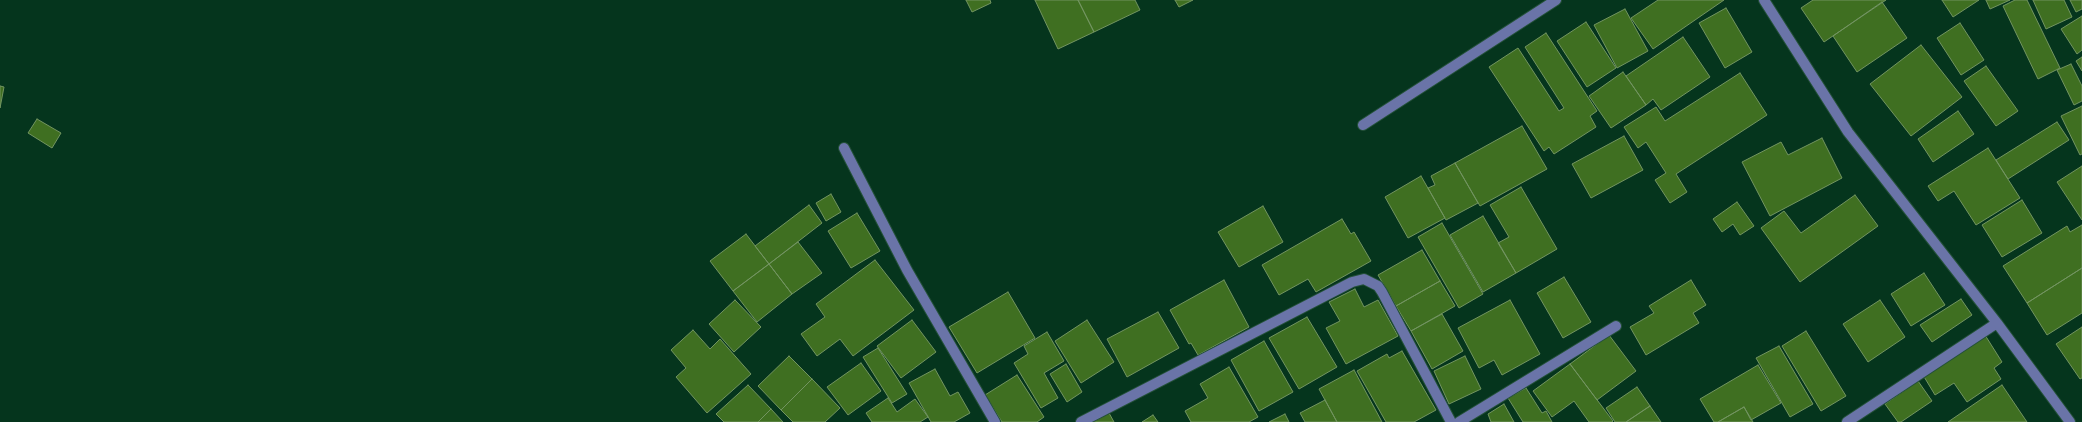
<!DOCTYPE html>
<html>
<head>
<meta charset="utf-8">
<style>
  body { margin:0 }
  canvas { display:block; background:#05351d }
</style>
</head>
<body>
<canvas width="2082" height="422"></canvas>
<script>
const ctx = document.querySelector('canvas').getContext('2d');
ctx.lineJoin = 'round';
function fillPath(path, color) { ctx.fillStyle = color; ctx.fill(path, 'evenodd'); }
const shape = rows => new Path2D(rows.map(r => 'M' + r).join(''));
function trace(path, color, width, dash) { ctx.strokeStyle = color; ctx.lineWidth = width; ctx.lineCap = dash ? 'butt' : 'round'; ctx.setLineDash(dash || []); ctx.stroke(path); }
const building = shape([
  [966,0,990,0,991,3,972,12,966,0],
  [1035,0,1078,0,1094,32,1058,49,1035,0],
  [1078,0,1135,0,1140,10,1094,32,1078,0],
  [1175,0,1193,0,1179,7,1175,0],
  [1658,0,1724,0,1653,49,1631,18,1658,0],
  [1813,0,1886,0,1824,42,1801,8,1813,0],
  [1942,0,1979,0,1953,17,1942,0],
  [1986,0,2010,0,1990,9,1986,0],
  [2015,0,2027,0,2060,68,2038,79,2003,6,2015,0],
  [2033,0,2064,0,2072,17,2046,29,2033,0],
  [2070,0,2082,0,2082,9,2076,12,2070,0],
  [1882,2,1907,38,1857,72,1833,36,1882,2],
  [1726,8,1752,52,1725,68,1699,23,1726,8],
  [1625,9,1648,51,1617,68,1594,25,1625,9],
  [2082,16,2082,50,2077,54,2061,29,2082,16],
  [1586,22,1616,68,1587,87,1557,41,1586,22],
  [1960,23,1984,60,1961,75,1937,38,1960,23],
  [1546,33,1597,111,1590,116,1596,127,1554,154,1549,147,1544,151,1489,67,1518,48,1559,111,1564,108,1525,47,1546,33],
  [1683,37,1710,77,1661,110,1653,99,1646,105,1626,76,1683,37],
  [1921,45,1962,97,1911,136,1870,84,1921,45],
  [2082,57,2082,71,2076,61,2082,57],
  [2071,64,2082,86,2082,101,2074,105,2057,70,2071,64],
  [1986,66,2018,111,1996,126,1964,81,1986,66],
  [1623,72,1646,105,1611,128,1589,96,1623,72],
  [1740,73,1767,115,1676,174,1687,192,1670,203,1655,180,1666,173,1646,142,1638,148,1624,127,1656,107,1665,121,1740,73],
  [0,86,4,87,0,108,0,86],
  [2082,106,2082,154,2080,155,2061,116,2082,106],
  [1958,111,1974,134,1933,162,1918,139,1958,111],
  [37,119,61,133,52,148,28,133,37,119],
  [2057,122,2069,140,2008,179,1996,160,2057,122],
  [1522,126,1547,169,1480,206,1455,163,1522,126],
  [1624,136,1643,170,1591,198,1572,164,1624,136],
  [1822,138,1842,178,1770,216,1742,162,1781,142,1788,155,1822,138],
  [1988,148,2020,198,1976,225,1954,191,1938,201,1928,186,1988,148],
  [1455,163,1478,203,1446,220,1428,188,1435,185,1431,176,1455,163],
  [2082,166,2082,220,2057,182,2082,166],
  [1421,176,1445,218,1408,238,1385,197,1421,176],
  [1521,187,1557,249,1516,273,1498,243,1509,237,1490,205,1521,187],
  [831,194,841,212,826,221,816,203,831,194],
  [1855,195,1878,226,1800,282,1761,228,1784,211,1801,233,1855,195],
  [2022,200,2042,233,2002,257,1982,225,2022,200],
  [1737,202,1754,226,1740,235,1733,224,1722,232,1713,219,1737,202],
  [809,205,822,223,769,264,755,246,809,205],
  [1263,206,1283,242,1239,267,1218,232,1263,206],
  [857,213,880,251,851,268,828,231,857,213],
  [1483,216,1516,273,1483,292,1450,235,1483,216],
  [1342,219,1351,234,1354,232,1371,261,1316,292,1308,279,1279,295,1262,265,1342,219],
  [1442,223,1483,294,1459,308,1418,237,1442,223],
  [2082,225,2082,268,2027,303,2003,266,2067,226,2070,232,2082,225],
  [746,234,769,264,733,291,710,261,746,234],
  [798,242,822,273,792,294,769,264,798,242],
  [1422,250,1440,281,1396,306,1378,275,1422,250],
  [875,260,914,310,853,356,840,339,817,356,801,334,825,317,816,304,875,260],
  [769,264,792,294,757,322,733,291,769,264],
  [2082,268,2082,313,2047,335,2027,303,2082,268],
  [1924,273,1945,305,1911,326,1891,294,1924,273],
  [1564,277,1591,322,1563,338,1537,293,1564,277],
  [1224,280,1249,327,1198,355,1191,343,1189,344,1170,310,1224,280],
  [1691,280,1706,305,1693,313,1699,323,1646,355,1630,327,1654,313,1649,306,1691,280],
  [1440,281,1455,306,1411,331,1396,306,1440,281],
  [1355,289,1364,307,1378,300,1398,336,1346,364,1326,328,1340,321,1329,302,1355,289],
  [1008,292,1035,338,977,373,949,327,1008,292],
  [1961,299,1972,315,1932,342,1920,325,1961,299],
  [735,300,761,327,734,352,709,324,735,300],
  [1510,300,1540,354,1502,375,1494,360,1479,368,1458,328,1510,300],
  [1880,300,1905,337,1868,362,1843,324,1880,300],
  [1158,312,1179,348,1127,377,1107,339,1158,312],
  [1442,314,1463,351,1432,369,1411,331,1442,314],
  [1307,317,1337,367,1299,389,1269,338,1307,317],
  [912,320,936,352,901,378,877,346,912,320],
  [1087,320,1114,362,1081,383,1055,341,1087,320],
  [2082,327,2082,378,2080,379,2056,344,2082,327],
  [693,330,710,349,720,339,751,374,707,413,676,377,686,368,671,350,693,330],
  [1806,331,1846,396,1821,411,1782,346,1806,331],
  [1047,332,1064,361,1044,373,1058,398,1041,408,1014,363,1028,354,1024,346,1047,332],
  [1609,335,1636,371,1597,400,1570,364,1609,335],
  [1985,335,2002,362,1994,368,2001,379,1967,402,1954,383,1935,395,1923,375,1985,335],
  [1264,341,1293,392,1259,411,1231,360,1264,341],
  [1779,346,1813,404,1790,417,1756,358,1779,346],
  [878,348,907,394,892,403,863,357,878,348],
  [1402,351,1436,410,1414,422,1386,422,1357,371,1387,354,1389,358,1402,351],
  [789,356,812,379,781,410,758,386,789,356],
  [1465,356,1481,389,1449,404,1434,371,1465,356],
  [861,363,881,391,848,415,827,387,861,363],
  [1066,364,1082,392,1067,402,1050,374,1066,364],
  [1570,364,1613,421,1612,422,1589,422,1574,401,1552,417,1533,391,1570,364],
  [1758,365,1781,403,1751,420,1744,407,1718,422,1714,422,1700,399,1758,365],
  [1229,367,1258,417,1249,422,1191,422,1185,411,1208,398,1200,384,1229,367],
  [935,369,950,396,958,392,970,413,954,422,931,422,909,383,935,369],
  [1354,370,1382,422,1337,422,1319,389,1354,370],
  [1017,375,1044,417,1037,422,1002,422,985,395,1017,375],
  [812,379,840,408,825,422,793,422,781,410,812,379],
  [1918,381,1932,401,1901,422,1898,422,1885,404,1918,381],
  [748,385,771,409,758,422,724,422,716,414,748,385],
  [2002,385,2027,422,1948,422,2002,385],
  [1637,387,1650,406,1626,422,1615,422,1606,408,1637,387],
  [1526,388,1542,413,1546,411,1552,422,1523,422,1508,398,1526,388],
  [888,398,897,412,915,399,928,417,920,422,872,422,866,413,888,398],
  [1325,400,1337,422,1305,422,1300,413,1325,400],
  [1504,404,1514,422,1491,422,1488,414,1504,404],
  [1650,406,1661,422,1626,422,1650,406],
  [1744,407,1753,422,1718,422,1744,407],
  [771,409,783,422,758,422,771,409],
  [1109,413,1114,422,1093,422,1109,413],
  [1285,414,1289,422,1269,422,1285,414],
  [1153,415,1158,422,1142,422,1153,415]
]);
const minor = shape([
  [1764,0,1848,132,1997,323,2070,422],
  [1363,125,1556,0],
  [844,148,907,270,995,422],
  [1081,422,1352,282,1364,279,1378,286,1382,292,1451,422],
  [1459,422,1616,326],
  [1847,422,1997,323]
]);
fillPath(building, '#3f6f21');
trace(building, '#729460', 1);
trace(minor, '#245139', 12);
trace(minor, '#6a74a8', 10);
</script>
</body>
</html>
